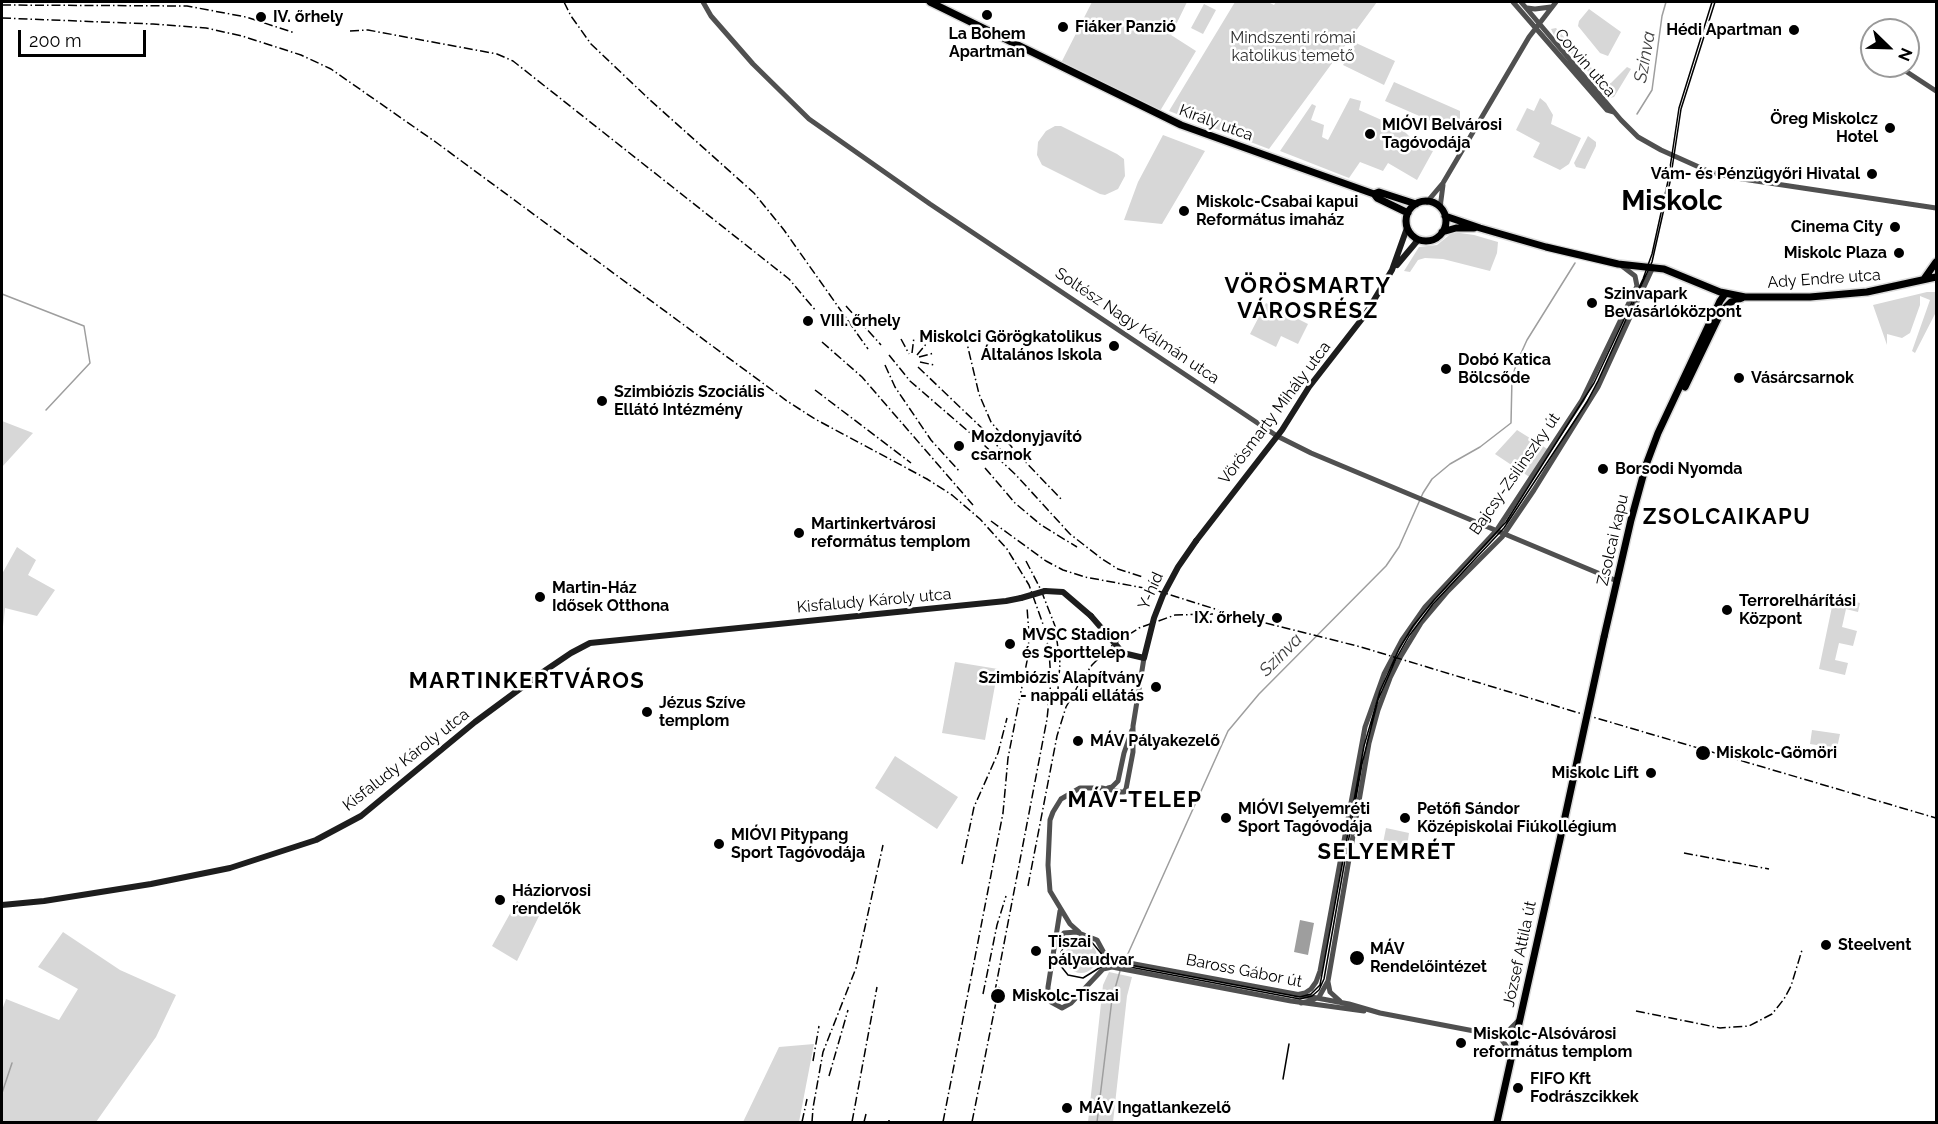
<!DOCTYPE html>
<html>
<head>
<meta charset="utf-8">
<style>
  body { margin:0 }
  #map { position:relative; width:1938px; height:1124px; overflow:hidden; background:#fff; font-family:Raleway,sans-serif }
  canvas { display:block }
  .frame { position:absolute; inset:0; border:3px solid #000; pointer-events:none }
  .north { position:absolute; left:1860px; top:18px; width:60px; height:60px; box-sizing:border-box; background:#fff; border:2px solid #999; border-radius:50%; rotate:113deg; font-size:16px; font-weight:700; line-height:24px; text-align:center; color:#000 }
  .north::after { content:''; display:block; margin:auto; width:21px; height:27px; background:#000; clip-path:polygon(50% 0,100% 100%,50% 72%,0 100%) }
  .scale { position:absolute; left:18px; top:30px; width:128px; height:27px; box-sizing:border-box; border:3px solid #000; border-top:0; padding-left:8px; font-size:18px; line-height:21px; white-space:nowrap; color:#000; -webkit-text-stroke:4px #fff; paint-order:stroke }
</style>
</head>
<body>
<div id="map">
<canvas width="1938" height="1124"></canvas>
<div class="frame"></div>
<div class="north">N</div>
<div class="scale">200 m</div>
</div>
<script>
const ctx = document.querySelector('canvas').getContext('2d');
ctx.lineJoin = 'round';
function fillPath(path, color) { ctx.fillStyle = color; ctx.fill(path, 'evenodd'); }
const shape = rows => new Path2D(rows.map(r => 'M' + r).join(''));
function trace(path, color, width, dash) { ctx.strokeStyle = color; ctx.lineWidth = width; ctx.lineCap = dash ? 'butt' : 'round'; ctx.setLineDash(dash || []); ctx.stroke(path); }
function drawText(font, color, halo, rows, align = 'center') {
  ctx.font = font + ' Raleway,sans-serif'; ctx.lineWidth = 5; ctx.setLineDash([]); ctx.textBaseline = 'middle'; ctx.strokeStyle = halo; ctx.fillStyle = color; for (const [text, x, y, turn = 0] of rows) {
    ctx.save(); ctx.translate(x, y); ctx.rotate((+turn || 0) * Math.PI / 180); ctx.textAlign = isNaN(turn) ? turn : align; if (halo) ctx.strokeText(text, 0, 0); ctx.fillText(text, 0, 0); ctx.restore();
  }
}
const green = shape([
  [1092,2,1187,2,1171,35,1196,51,1160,111,1061,63],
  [1235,2,1268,2,1274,5,1276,2,1377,2,1269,149,1169,111],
  [1204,4,1216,10,1203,34,1191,28],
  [1589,9,1621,32,1608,56,1600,53,1578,26,1579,21],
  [1556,28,1605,83,1611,83,1627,67,1631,69,1614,97,1609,98,1594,83,1587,70,1554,35,1551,29],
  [1356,43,1395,61,1384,85,1343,65],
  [1394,82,1460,111,1460,127,1456,132,1385,101],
  [1350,98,1361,101,1359,110,1402,129,1412,139,1433,151,1417,180,1388,163,1383,171,1360,162,1349,178,1280,151,1312,104,1316,106,1311,120,1324,125,1322,137,1328,140],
  [1540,98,1546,103,1553,115,1551,124,1581,138,1569,164,1560,170,1533,157,1540,143,1516,130,1527,108,1534,111],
  [1055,126,1061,126,1117,154,1124,159,1125,176,1118,189,1105,195,1100,194,1042,165,1037,155,1038,142,1046,131],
  [1163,135,1205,151,1162,224,1124,220,1138,182],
  [1588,136,1596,142,1596,146,1585,169,1576,167,1574,163],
  [1453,232,1474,235,1498,242,1497,253,1490,271,1443,259,1425,258,1418,260,1410,272,1404,271,1419,247,1437,245],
  [1927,292,1936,292,1936,312,1915,353,1912,351,1930,300,1920,296,1920,305,1910,333,1902,338,1887,334,1887,345,1873,305],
  [1266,303,1308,324,1298,344,1281,336,1276,347,1250,334],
  [2,421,33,433,2,467],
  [1517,430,1549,450,1531,478,1495,454],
  [17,547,36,560,28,575,55,590,37,616,5,608,2,636,2,574],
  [1834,597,1860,603,1858,612,1846,609,1842,627,1857,631,1853,646,1839,643,1835,660,1848,663,1845,675,1819,669],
  [955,662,998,669,985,740,942,733],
  [1812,730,1840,734,1837,748,1810,744],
  [895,756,958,797,937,829,875,788],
  [1386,828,1409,833,1407,847,1383,843],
  [517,901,539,916,517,961,492,946],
  [63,932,120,970,176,995,156,1037,96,1122,2,1122,2,1010,6,999,59,1020,78,989,38,967],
  '1065 957a16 16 0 1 1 32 0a16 16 0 1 1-32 0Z',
  [1109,972,1132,977,1127,996,1113,1122,1088,1122,1103,985],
  [814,1044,799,1122,743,1122,779,1047]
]);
const water = shape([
  [1300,920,1314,923,1308,955,1294,952]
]);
const stream = shape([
  [1637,114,1652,90,1662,16,1666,2],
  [2,294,84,326,90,363,46,410],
  [1122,967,1228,731,1259,694,1386,566,1399,547,1423,493,1432,479,1450,464,1480,447,1511,423,1512,378,1517,362,1527,340,1575,263],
  [2,1093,12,1063],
  [1097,1122,1112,999,1120,971]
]);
const tertiary = shape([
  [703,2,711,16,753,64,809,119,930,204,1277,436,1311,453,1617,581],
  [1513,2,1607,110,1614,112],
  [1521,2,1621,120,1638,137,1661,150,1710,172,1736,178,1936,208],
  [1527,8,1535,9,1551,7],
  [1904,70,1936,91],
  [1427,202,1443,183,1529,37,1556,2],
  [1440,208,1443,185],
  [1108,788,1112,787,1118,781,1124,753,1132,730],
  [1060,911,1048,987,1048,996,1051,1002,1062,1008,1071,1003,1103,969,1104,953],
  [1079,932,1070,924,1050,891,1048,865,1050,820,1053,812,1061,799,1080,788,1102,788,1121,792,1124,792,1126,789,1133,752,1133,726,1144,658],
  [1055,943,1064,933,1076,932,1097,940,1104,953,1113,960,1349,1004,1380,1013,1516,1039],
  [1103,969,1112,967,1291,1001,1364,1011],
  [1328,982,1330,992,1340,1001],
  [1296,995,1305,993,1311,989,1316,982,1320,971,1365,727,1384,674,1402,640,1425,607,1496,531,1582,400,1637,286,1635,276,1622,266],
  [1301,1003,1310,1001,1319,997,1328,981,1369,743,1378,710,1390,678,1401,656,1421,623,1448,591,1502,537,1534,490,1598,387,1653,267],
  [1499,1036,1512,1054],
  [1500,1036,1508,1031,1518,1021]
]);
const secondary = shape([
  [1397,265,1418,240],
  [1196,541,1282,430,1309,387,1365,315,1392,270,1407,228],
  [1045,591,1063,592,1091,616],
  [2,905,44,901,151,884,230,868,316,840,361,816,475,722,540,674,571,653,590,643,1006,601,1021,598]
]);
const primary = shape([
  [930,2,1181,125,1374,194,1379,192,1416,204],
  [1374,194,1377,198,1408,213],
  '1406 221a20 20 0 1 1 40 0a20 20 0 1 1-40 0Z',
  [1445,216,1480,228,1546,247,1618,264,1664,269,1720,292,1745,297,1810,297,1867,292,1936,277],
  [1442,232,1456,228,1474,228],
  [1924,279,1936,262],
  [1685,387,1721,312,1731,302,1742,298],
  [1604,637,1631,520,1646,465,1658,433,1720,301,1725,294],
  [1497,1122,1563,826]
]);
const tram = shape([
  [1712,2,1679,108,1668,181,1652,254,1643,279,1594,383,1506,522,1434,600,1413,626,1399,649,1380,691,1364,746,1320,985,1311,994,1300,997,1114,962,1105,958,1090,940,1080,937,1067,941,1061,952,1060,965,1068,975,1083,978,1104,965,1114,964,1300,999,1312,996,1319,990,1324,979,1362,764,1378,700,1396,659,1409,636,1433,604,1504,528,1587,402,1598,381,1652,262,1670,182,1681,109,1715,2],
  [1283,1079,1289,1044]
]);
const rail = shape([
  [564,2,571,16,591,44,650,100,754,193,784,230,868,349],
  [2,5,187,6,246,17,295,33],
  [2,18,153,24,206,28,242,36,301,55,331,69,437,143,787,401,815,419,927,479,952,495,980,519,1007,549,1029,585,1044,627,1049,651,1051,681,1047,719,994,996],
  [350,31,368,30,497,54,513,61,789,279,816,311],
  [846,306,881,345],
  [965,335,979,394,991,422,1016,452,1061,499],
  [901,339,909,354],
  [822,342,862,377,973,505],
  [912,353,914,337],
  [889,355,910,381,984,445,1016,475,1070,534,1102,559,1118,569,1143,577],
  [917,355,927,343],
  [919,357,934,353],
  [920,362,934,365],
  [885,365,895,387,931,440,960,472],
  [918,367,986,432,1004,454],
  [815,390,911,463],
  [985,468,1015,503,1041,525,1077,547],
  [991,521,1046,561,1063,570,1085,577,1155,590,1234,615,1361,647,1569,710,1936,818],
  [1026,561,1041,590,1055,626,1060,663,1058,689],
  [1684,853,1769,869],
  [962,864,974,807,998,753,1007,718],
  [1028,886,1057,736,1066,707,1079,684,1092,665,1110,647,1139,628,1175,615,1213,614],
  [983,994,997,925,1006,896],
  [1636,1011,1720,1028,1749,1026,1772,1014,1784,999,1791,986,1802,950],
  [813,1061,819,1026],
  [829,1076,848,1010],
  [802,1122,807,1099],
  [812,1122,813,1108,823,1052,856,968,883,845],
  [852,1122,877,987],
  [864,1122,866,1114],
  [889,1122,889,1120],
  [943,1122,1003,813,1008,758,1028,656,1029,635,1027,607],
  [972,1122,999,987]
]);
const secondaryBridge = shape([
  [1021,598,1045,591],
  [1091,616,1123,653,1144,658,1154,618,1163,595,1178,567,1196,541]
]);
const primaryBridge = shape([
  [1563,826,1604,637]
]);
const markers = [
  [987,15,6,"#000"],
  [261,17,6,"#000"],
  [1063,27,6,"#000"],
  [1794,30,6,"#000"],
  [1890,128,6,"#000"],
  [1370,134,6,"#000"],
  [1872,174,6,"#000"],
  [1184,211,6,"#000"],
  [1895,227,6,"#000"],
  [1899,253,6,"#000"],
  [1592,303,6,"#000"],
  [808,321,6,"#000"],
  [1114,346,6,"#000"],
  [1446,369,6,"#000"],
  [1739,378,6,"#000"],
  [602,401,6,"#000"],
  [959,446,6,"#000"],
  [1603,469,6,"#000"],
  [799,533,6,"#000"],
  [540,597,6,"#000"],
  [1727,610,6,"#000"],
  [1277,618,6,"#000"],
  [1010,644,6,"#000"],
  [1156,687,6,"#000"],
  [647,712,6,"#000"],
  [1078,741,6,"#000"],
  [1703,753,8,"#000"],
  [1651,773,6,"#000"],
  [1226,818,6,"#000"],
  [1405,818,6,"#000"],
  [719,844,6,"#000"],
  [500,900,6,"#000"],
  [1826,945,6,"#000"],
  [1036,951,6,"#000"],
  [1357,958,8,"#000"],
  [998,996,8,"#000"],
  [1461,1043,6,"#000"],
  [1518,1088,6,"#000"],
  [1067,1108,6,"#000"]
];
const poiNames = [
  ["IV. őrhely",273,17],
  ["Fiáker Panzió",1075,27],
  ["Hédi Apartman",1782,30,"right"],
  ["La Bohem",987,34,"center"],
  ["Apartman",987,52,"center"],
  ["Öreg Miskolcz",1878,119,"right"],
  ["Hotel",1878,137,"right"],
  ["MIÓVI Belvárosi",1382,125],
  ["Tagóvodája",1382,143],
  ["Vám- és Pénzügyőri Hivatal",1860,174,"right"],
  ["Miskolc-Csabai kapui",1196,202],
  ["Református imaház",1196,220],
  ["Cinema City",1883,227,"right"],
  ["Miskolc Plaza",1887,253,"right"],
  ["Szinvapark",1604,294],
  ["Bevásárlóközpont",1604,312],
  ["VIII. őrhely",820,321],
  ["Miskolci Görögkatolikus",1102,337,"right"],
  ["Általános Iskola",1102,355,"right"],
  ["Dobó Katica",1458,360],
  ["Bölcsőde",1458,378],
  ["Vásárcsarnok",1751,378],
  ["Szimbiózis Szociális",614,392],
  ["Ellátó Intézmény",614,410],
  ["Mozdonyjavító",971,437],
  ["csarnok",971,455],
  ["Borsodi Nyomda",1615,469],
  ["Martinkertvárosi",811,524],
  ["református templom",811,542],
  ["Martin-Ház",552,588],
  ["Idősek Otthona",552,606],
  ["Terrorelhárítási",1739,601],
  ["Központ",1739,619],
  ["IX. őrhely",1265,618,"right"],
  ["MVSC Stadion",1022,635],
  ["és Sporttelep",1022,653],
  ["Szimbiózis Alapítvány",1144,678,"right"],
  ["- nappali ellátás",1144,696,"right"],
  ["Jézus Szíve",659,703],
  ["templom",659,721],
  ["MÁV Pályakezelő",1090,741],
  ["Miskolc-Gömöri",1716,753],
  ["Miskolc Lift",1639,773,"right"],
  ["MIÓVI Selyemréti",1238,809],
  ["Sport Tagóvodája",1238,827],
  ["Petőfi Sándor",1417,809],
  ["Középiskolai Fiúkollégium",1417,827],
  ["MIÓVI Pitypang",731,835],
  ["Sport Tagóvodája",731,853],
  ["Háziorvosi",512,891],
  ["rendelők",512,909],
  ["Tiszai",1048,942],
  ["pályaudvar",1048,960],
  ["Steelvent",1838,945],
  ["MÁV",1370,949],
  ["Rendelőintézet",1370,967],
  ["Miskolc-Tiszai",1012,996],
  ["Miskolc-Alsóvárosi",1473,1034],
  ["református templom",1473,1052],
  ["FIFO Kft",1530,1079],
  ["Fodrászcikkek",1530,1097],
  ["MÁV Ingatlankezelő",1079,1108]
];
const parkNames = [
  ["Mindszenti római",1293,38],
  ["katolikus temető",1293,56]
];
const streetNames = [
  ["Corvin utca",1585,63,49],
  ["Király utca",1216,123,20],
  ["Ady Endre utca",1824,279,-4],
  ["Soltész Nagy Kálmán utca",1137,326,34],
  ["Vörösmarty Mihály utca",1275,413,-53],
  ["Bajcsy-Zsilinszky út",1515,474,-55],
  ["Zsolcai kapu",1613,540,-77],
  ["Y-híd",1151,591,-66],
  ["Kisfaludy Károly utca",874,601,-5],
  ["Kisfaludy Károly utca",406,760,-38],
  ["József Attila út",1520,954,-78],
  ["Baross Gábor út",1244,971,11]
];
const waterNames = [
  ["Szinva",1645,57,-80],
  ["Szinva",1281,655,-45]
];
const districtNames = [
  ["VÖRÖSMARTY",1308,286],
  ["VÁROSRÉSZ",1308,311],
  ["ZSOLCAIKAPU",1727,517],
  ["MARTINKERTVÁROS",527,681],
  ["MÁV-TELEP",1135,800],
  ["SELYEMRÉT",1387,852]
];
const townNames = [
  ["Miskolc",1672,202]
];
fillPath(green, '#d7d7d7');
fillPath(water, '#9e9e9e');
trace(stream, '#9e9e9e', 1.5);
trace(primary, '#dbdbdb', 10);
trace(tertiary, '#505050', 5);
trace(secondary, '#1d1d1d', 6);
trace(primary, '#000', 7);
trace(tram, '#000', 1.5);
trace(rail, '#000', 1.5, [9, 3, 1.5, 3]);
trace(primaryBridge, '#dbdbdb', 10, []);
trace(secondaryBridge, '#1d1d1d', 6);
trace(primaryBridge, '#000', 7);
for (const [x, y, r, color] of markers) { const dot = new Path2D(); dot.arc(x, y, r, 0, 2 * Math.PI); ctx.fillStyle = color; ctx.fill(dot); trace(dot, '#fff', 2); }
drawText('bold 16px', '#000', '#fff', poiNames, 'left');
drawText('16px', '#2e2e2e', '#fff', parkNames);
drawText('16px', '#000', '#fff', streetNames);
drawText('italic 18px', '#3f3f3f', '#fff', waterNames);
ctx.letterSpacing = '1.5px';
drawText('bold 22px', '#000', '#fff', districtNames);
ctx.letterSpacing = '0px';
drawText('bold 28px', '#000', '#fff', townNames);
</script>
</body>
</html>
